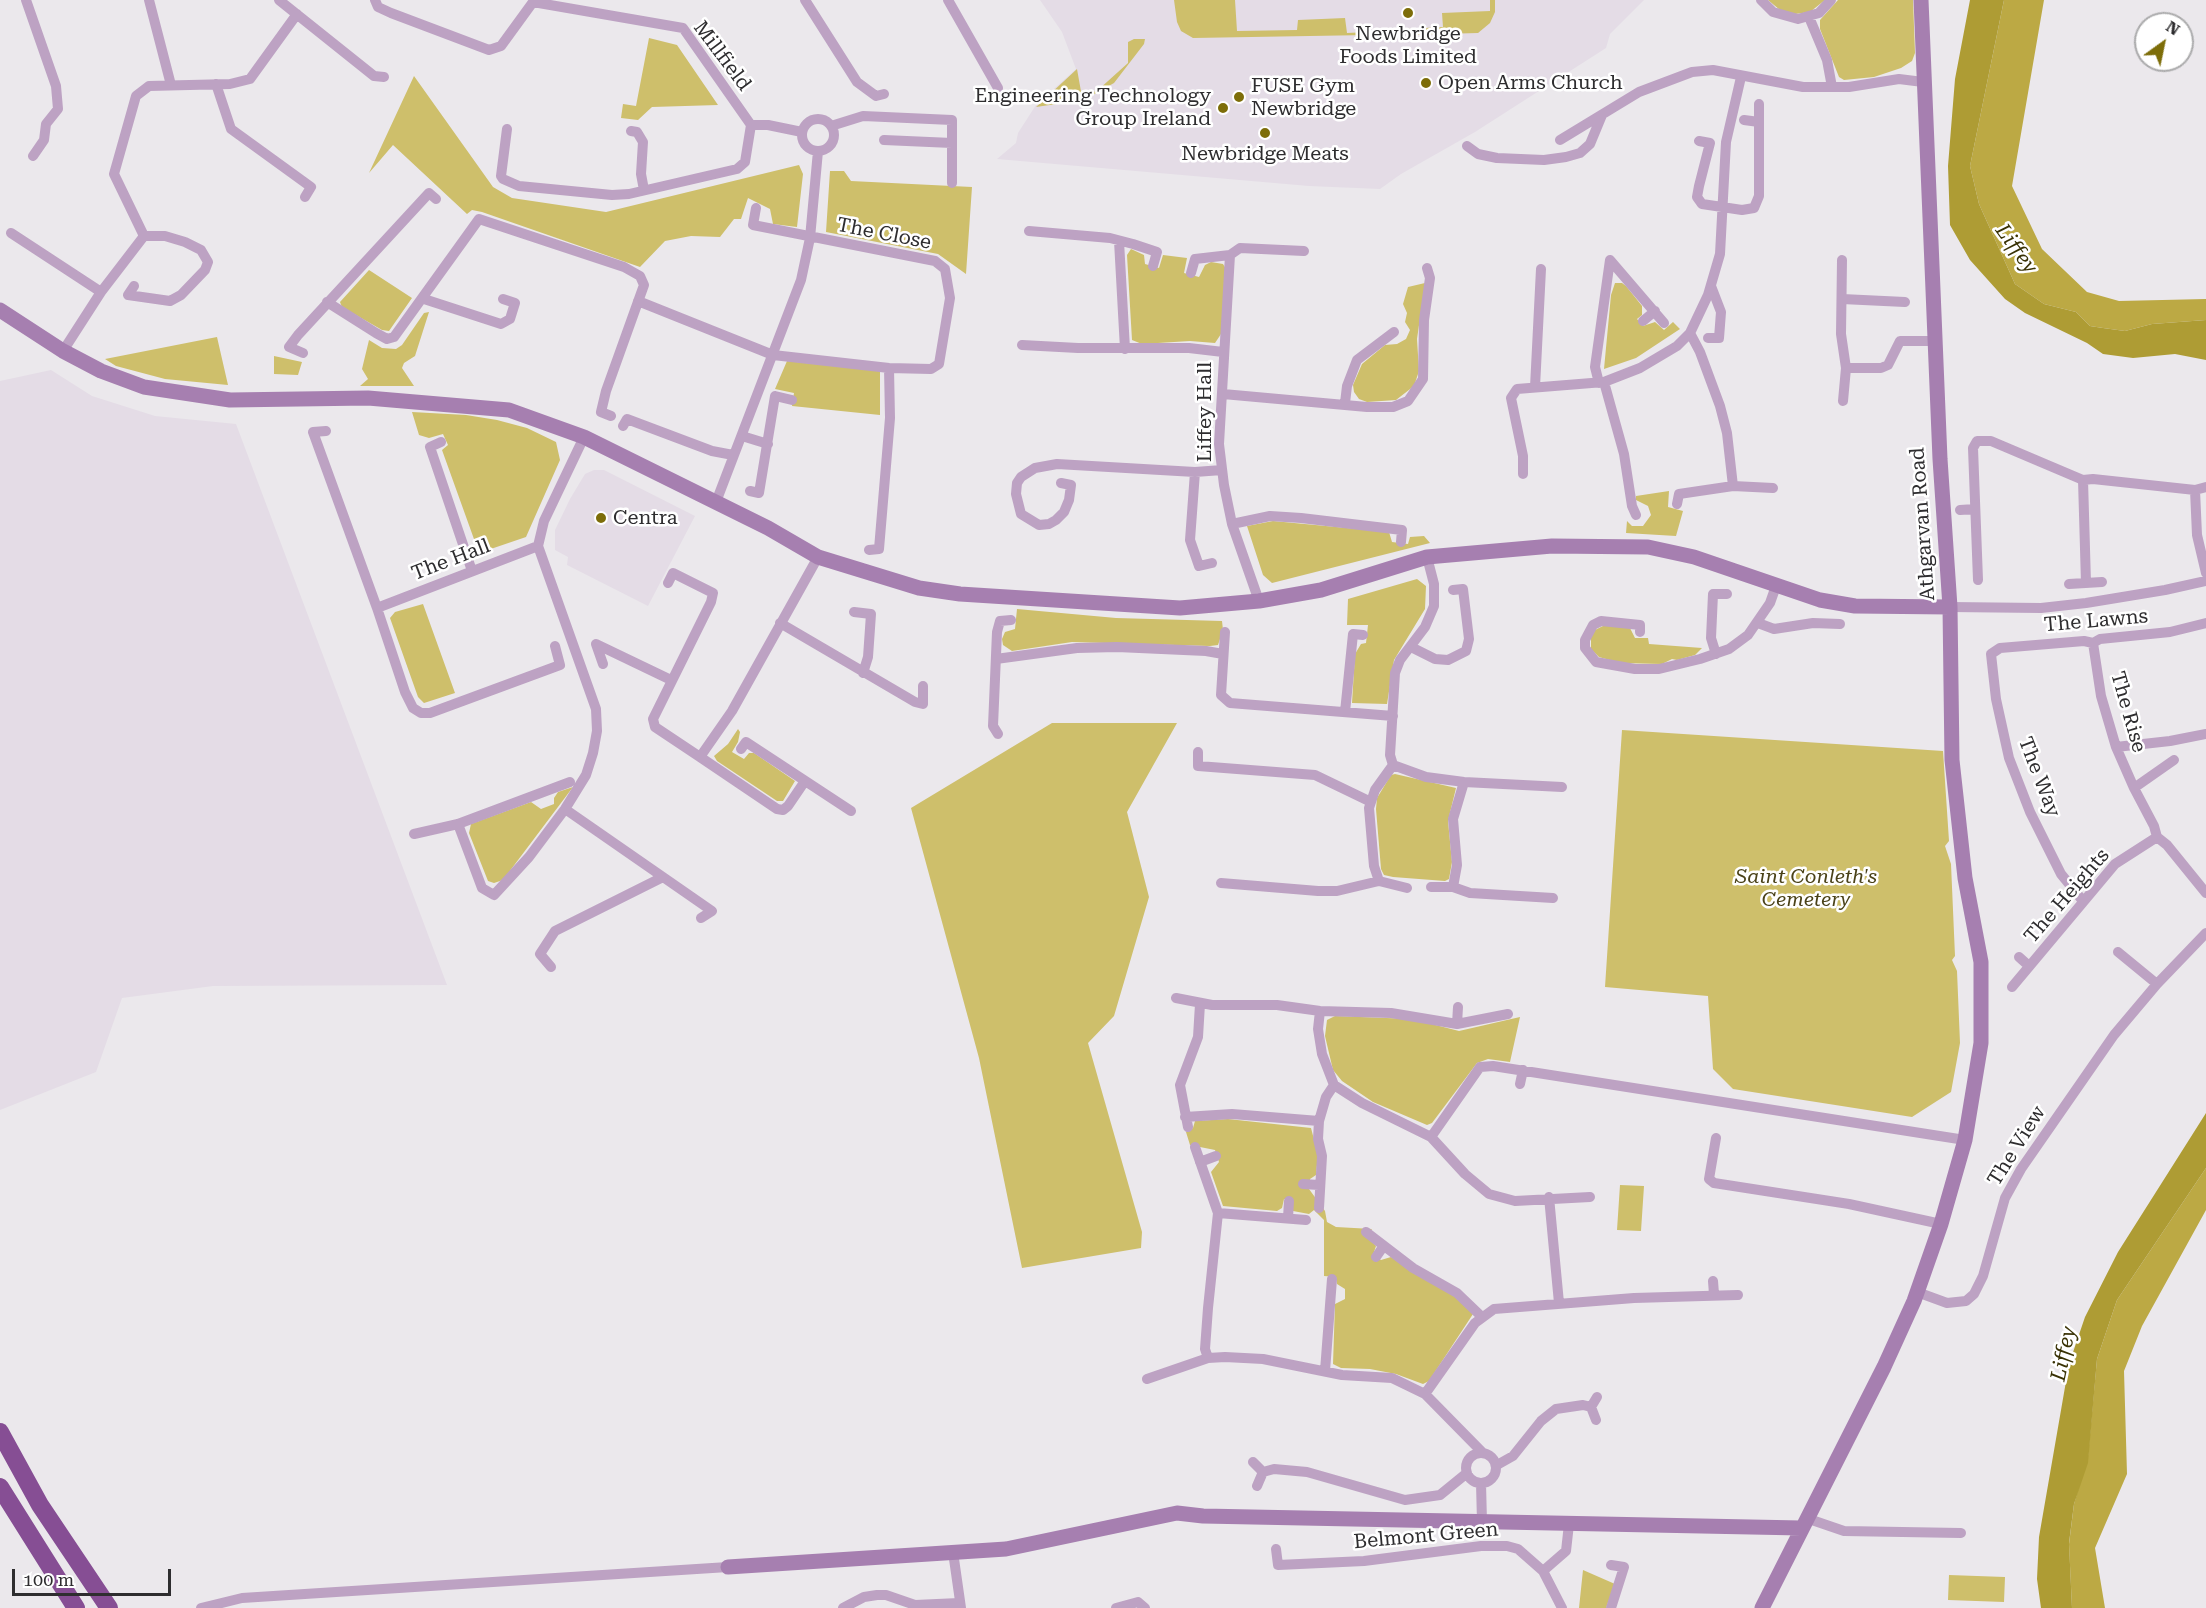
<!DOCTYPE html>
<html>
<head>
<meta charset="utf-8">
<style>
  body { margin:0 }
  #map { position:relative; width:2206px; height:1608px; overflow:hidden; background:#ebe8ec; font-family:"Roboto Serif",serif }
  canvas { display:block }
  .north { position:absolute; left:2134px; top:12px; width:60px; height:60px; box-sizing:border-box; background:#fff; border:2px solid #ababac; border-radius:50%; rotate:33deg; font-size:16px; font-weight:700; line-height:24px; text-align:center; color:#2e2d2f }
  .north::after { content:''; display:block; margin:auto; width:21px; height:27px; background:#7d6d09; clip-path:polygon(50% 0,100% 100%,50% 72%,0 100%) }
  .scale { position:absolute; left:12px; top:1569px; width:159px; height:27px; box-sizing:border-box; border:3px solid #2e2d2f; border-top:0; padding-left:8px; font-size:18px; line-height:21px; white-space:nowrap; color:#2e2d2f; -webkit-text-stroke:4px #fff; paint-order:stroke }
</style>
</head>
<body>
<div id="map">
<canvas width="2206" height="1608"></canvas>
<div class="north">N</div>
<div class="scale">100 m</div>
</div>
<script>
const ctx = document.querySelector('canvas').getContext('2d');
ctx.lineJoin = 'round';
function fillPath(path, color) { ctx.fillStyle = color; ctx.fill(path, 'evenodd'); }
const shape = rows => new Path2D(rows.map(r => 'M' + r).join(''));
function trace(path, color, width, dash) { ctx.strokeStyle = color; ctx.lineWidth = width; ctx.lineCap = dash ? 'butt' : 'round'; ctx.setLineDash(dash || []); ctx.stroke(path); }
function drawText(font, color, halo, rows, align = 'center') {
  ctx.font = font + ' "Roboto Serif",serif'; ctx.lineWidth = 5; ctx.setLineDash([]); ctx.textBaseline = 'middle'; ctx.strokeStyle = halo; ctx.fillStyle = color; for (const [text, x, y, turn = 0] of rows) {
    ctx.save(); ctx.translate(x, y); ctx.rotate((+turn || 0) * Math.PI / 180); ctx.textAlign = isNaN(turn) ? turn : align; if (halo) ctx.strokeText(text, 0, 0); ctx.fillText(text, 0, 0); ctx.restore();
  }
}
const built = shape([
  [1040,0,1644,0,1610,34,1606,48,1475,132,1401,174,1380,189,1309,186,997,159,1016,143,1018,133,1036,105,1076,69,1062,32],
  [51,370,92,396,155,416,236,424,447,985,213,986,122,998,96,1072,0,1110,0,381],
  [594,470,604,470,695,516,648,606,567,565,568,557,555,550,555,530,570,499,585,474]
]);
const green = shape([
  [1174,0,1235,0,1237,31,1297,30,1298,20,1345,18,1347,33,1368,32,1368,35,1193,38,1181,31,1177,22],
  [1490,0,1495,0,1495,12,1490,23,1478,33,1406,35,1406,29,1443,27,1442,13,1490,11],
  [1768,0,1825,0,1810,12,1795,14,1780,10],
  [1838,0,1913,0,1915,53,1912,61,1901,68,1874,77,1844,80,1839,77,1820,29,1820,20],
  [649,38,677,45,718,105,652,107,638,120,621,118,623,104,636,106],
  [1134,39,1145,39,1144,44,1114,83,1084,100,1036,107,1077,69,1082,97,1098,90,1128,63,1128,42],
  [414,76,493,187,512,198,606,212,799,165,803,174,797,227,773,224,770,209,748,198,741,219,734,219,720,237,691,236,665,241,640,267,482,212,472,210,467,214,393,145,369,173],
  [830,171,844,171,851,181,972,187,966,274,938,254,826,232],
  [1131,249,1144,255,1145,264,1159,268,1163,255,1187,258,1184,273,1199,277,1205,265,1211,262,1223,264,1226,269,1221,334,1215,343,1190,341,1142,344,1132,340,1127,255],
  [369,270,412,298,389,331,382,330,342,307,340,302],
  [1425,283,1417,339,1419,371,1414,386,1396,400,1367,402,1359,399,1354,392,1353,385,1362,364,1385,345,1397,344,1406,339,1410,330,1405,322,1407,313,1403,304,1408,287],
  [1615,283,1622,283,1626,286,1642,306,1642,315,1637,319,1643,326,1655,322,1664,330,1673,322,1680,329,1636,358,1604,369,1611,295],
  [429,312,415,356,404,363,402,368,414,386,360,386,368,379,362,369,369,340,382,348,396,349,402,345,424,313],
  [217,337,228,385,165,379,116,366,105,359],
  [274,356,302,362,298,375,274,374],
  [787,361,880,371,880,415,792,406,794,393,775,389],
  [412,412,466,415,497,420,527,428,556,442,560,460,526,537,479,553,442,450,448,445,443,434,429,438,419,435],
  [1669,491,1668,507,1683,511,1676,536,1626,533,1627,521,1632,526,1643,526,1651,515,1648,506,1636,500,1636,496],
  [1273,521,1389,532,1392,542,1408,544,1410,537,1424,536,1430,543,1272,583,1263,575,1247,526],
  [1417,579,1426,586,1425,609,1394,660,1387,704,1352,703,1355,654,1361,644,1366,643,1368,625,1347,625,1348,599],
  [423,604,455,693,424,703,418,697,390,618,395,612],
  [1017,609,1116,618,1222,621,1223,630,1218,645,1210,646,1072,642,1012,651,1003,645,1002,639,1005,632,1015,629],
  [1605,625,1630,628,1635,638,1648,638,1649,644,1702,648,1695,655,1677,660,1672,659,1662,664,1620,663,1599,657,1591,649,1591,636,1595,630],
  [1052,723,1177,723,1127,812,1149,897,1114,1016,1088,1043,1142,1232,1141,1248,1022,1268,979,1058,911,808],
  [738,729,740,732,738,742,732,752,744,759,749,753,754,753,795,781,783,801,777,801,717,761,714,756,728,744],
  [1622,730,1943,751,1949,841,1945,846,1951,864,1955,956,1952,960,1957,971,1960,1043,1951,1092,1912,1117,1733,1089,1713,1069,1708,996,1605,987],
  [1395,774,1456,788,1448,821,1452,862,1449,879,1445,881,1393,877,1384,875,1381,869,1376,809,1377,798,1391,775],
  [573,787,503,880,494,883,488,881,469,833,471,824,531,802,541,809,554,804,554,798,558,792],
  [1335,1016,1412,1019,1459,1031,1520,1017,1510,1062,1488,1059,1477,1063,1432,1123,1427,1125,1373,1102,1342,1081,1333,1070,1325,1036,1327,1020],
  [1228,1119,1311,1128,1318,1155,1316,1175,1310,1179,1309,1189,1325,1211,1327,1222,1336,1227,1372,1229,1367,1236,1376,1246,1373,1255,1381,1260,1391,1257,1453,1292,1473,1314,1429,1381,1423,1384,1396,1374,1370,1369,1341,1368,1333,1364,1335,1304,1345,1299,1345,1289,1337,1284,1336,1277,1324,1276,1324,1220,1314,1210,1309,1214,1293,1211,1292,1200,1284,1199,1282,1208,1277,1211,1223,1206,1211,1172,1219,1162,1215,1150,1190,1145,1186,1132,1193,1128,1195,1121],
  [1620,1185,1644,1186,1641,1231,1617,1230],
  [1583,1570,1615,1584,1606,1608,1579,1608],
  [1949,1575,2005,1577,2004,1602,1948,1600]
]);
const forest = shape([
  [2004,0,2044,0,2012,186,2042,249,2087,292,2119,301,2206,299,2206,320,2152,324,2125,331,2103,328,2090,326,2076,312,2044,304,2015,284,1979,204,1970,166],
  [2206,1168,2206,1210,2142,1326,2124,1371,2127,1474,2095,1548,2105,1608,2072,1608,2069,1544,2074,1504,2088,1456,2097,1359,2117,1300]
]);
const water = shape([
  [1970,0,2004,0,1970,166,1979,204,2015,284,2044,304,2076,312,2090,326,2103,328,2125,331,2152,324,2206,320,2206,360,2175,354,2133,358,2103,354,2087,343,2025,313,2005,299,1970,260,1950,225,1948,166,1955,79],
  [2206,1113,2206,1168,2117,1300,2097,1359,2088,1463,2074,1504,2069,1543,2072,1608,2041,1608,2037,1579,2039,1537,2069,1364,2085,1317,2118,1252]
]);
const street = shape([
  [26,0,56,86,58,109,46,124,44,140,33,156],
  [149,0,171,85],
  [279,0,374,76,384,77],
  [375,0,378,7,391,13,489,50,501,46,533,2],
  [805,0,857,82,876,96,884,94],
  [948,0,998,88],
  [1761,0,1773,12,1798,19,1819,13,1831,0],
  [533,2,683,28,751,125,768,125,802,132],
  [1809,17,1827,60,1832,87],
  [216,84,231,129,311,187,305,197],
  '802 135a16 16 0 1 1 32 0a16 16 0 1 1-32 0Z',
  [1744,120,1759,122],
  [831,126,863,116,952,120,952,183],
  [507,129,501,176,503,179,519,186,612,195,629,194,737,169,745,162,751,125],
  [631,131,637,132,643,142,641,174,644,190],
  [884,140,952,143],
  [1560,140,1639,92,1692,72,1713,70,1803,87,1849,87,1899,79,1923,82],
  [1699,141,1710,143,1699,186,1697,197,1702,204,1742,210,1754,208,1759,196,1759,104],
  [1467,146,1478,154,1497,158,1544,160,1566,157,1580,153,1590,144,1602,115],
  [1029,231,1110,238,1133,244,1157,252,1153,266],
  [11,233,101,292],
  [1119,241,1125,349],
  [1230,255,1219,444,1224,485,1232,524,1259,601],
  [1842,260,1841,334,1846,368,1843,401],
  [1191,273,1195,259,1230,255,1240,248,1304,251],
  [134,286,128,295,170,301,181,295,205,270,208,262,201,250,185,242,165,236,144,236],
  [424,299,501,324,510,319,515,303,503,299],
  [1842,299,1905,302],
  [638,301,773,355,889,368,931,369,939,364,950,298,945,269,935,261,753,225,756,208],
  [327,302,376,333,387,339,394,337,479,219,624,267,640,276,644,285,606,391,601,412,611,416],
  [1643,321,1655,311],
  [1690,333,1700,352,1720,406,1727,433,1733,486],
  [1708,338,1719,338,1721,312,1711,286],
  [1022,345,1078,348,1189,348,1223,352],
  [63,351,101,292,144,236,114,174,136,96,149,86,230,84,250,79,297,14],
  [303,353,289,347,298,335,429,193,436,199],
  [1846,368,1881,368,1888,365,1900,341,1936,341],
  [1604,382,1624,454,1632,506,1636,515],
  [1599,383,1595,367,1610,260,1664,323],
  [1535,387,1541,269],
  [1223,394,1367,407,1393,407,1408,401,1423,379,1424,320,1430,278,1427,268],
  [1345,403,1347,386,1357,360,1394,332],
  [623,426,627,419,712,451,733,455],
  [326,431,313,432,377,608,405,692,413,708,421,713,430,713,560,665,555,646],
  [742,436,768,444],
  [441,442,430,447,472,571],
  [1195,472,1190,540,1199,566,1212,563],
  [1523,474,1523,456,1511,398,1517,389,1604,382,1640,368,1677,346,1690,333,1708,295,1720,254,1726,142,1741,77],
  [2083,480,2086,583],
  [1061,483,1071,485,1069,500,1064,512,1056,520,1049,524,1039,525,1021,514,1016,494,1017,483,1021,477,1035,468,1057,464,1195,472,1222,470],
  [2195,490,2197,535,2206,573],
  [750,491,759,493,775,396,792,400],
  [716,502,801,280,810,238,818,151],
  [1677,504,1679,494,1733,486,1773,488],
  [1960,510,1975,509],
  [1232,524,1270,516,1301,518,1402,530,1401,542],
  [869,550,879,549,890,418,889,368],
  [1978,580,1973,448,1977,441,1991,441,2083,480,2093,479,2195,490,2206,487],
  [668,583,673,573,713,593,711,602,653,719,655,727,700,757,732,711,818,557],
  [2069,584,2102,582],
  [1950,607,2041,608,2086,603,2165,590,2206,581],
  [377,608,538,546],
  [854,612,871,614,868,657,863,673],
  [780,623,915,702,923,704,923,686],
  [1758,623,1774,629,1813,623,1840,624],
  [1225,632,1221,695,1230,703,1393,716],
  [1640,632,1640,625,1601,621,1593,625,1585,640,1585,648,1596,662,1635,669,1659,669,1700,659,1729,649,1748,635,1770,603,1776,586],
  [2093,643,2101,696,2116,747,2134,788,2154,826,2157,837,2167,845,2206,893],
  [1411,647,1435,659,1448,660,1466,651,1469,639,1463,589,1453,590],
  [1716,654,1711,638,1713,594,1727,594],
  [996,659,1077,648,1117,647,1206,651,1223,654],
  [603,664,596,644,671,680],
  [1345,712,1353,634,1363,635],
  [998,734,993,726,997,632,1000,621,1011,620],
  [2116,747,2170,741,2206,734],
  [741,749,746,742,851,811],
  [1198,752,1198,766,1315,775,1371,802],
  [700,757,777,809,783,810,788,806,805,781],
  [1393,765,1426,777,1464,782,1562,787],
  [2134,788,2174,760],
  [565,809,712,911,701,918],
  [458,824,482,888,494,895,529,857,565,809,586,775,593,753,597,731,596,709,538,546,544,521,584,437],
  [414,834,458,824,570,782],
  [1221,883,1318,891,1337,891,1379,881],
  [1431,887,1453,887,1470,893,1553,898],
  [1453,887,1457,865,1453,819,1464,782],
  [1407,888,1379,881,1374,866,1369,808,1375,790,1393,765,1390,755,1395,673,1400,660,1425,627,1434,606,1434,584,1427,557],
  [2083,901,2061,874,2030,812,2009,758,1996,699,1991,654,2000,648,2084,641,2093,643,2100,639,2170,632,2206,623],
  [2118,952,2157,984],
  [2019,957,2029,966],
  [551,967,540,954,555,931,661,878],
  [2012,987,2115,864,2157,837],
  [1176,998,1212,1005,1277,1005,1320,1011,1391,1013,1457,1024,1508,1014],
  [1320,1011,1318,1029,1322,1054,1334,1085,1362,1103,1431,1137,1465,1174,1489,1194,1515,1201,1590,1197],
  [1457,1024,1458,1007],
  [1520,1084,1523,1070],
  [1185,1117,1232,1114,1319,1121],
  [1188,1127,1180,1085,1198,1037,1200,1004],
  [1431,1137,1480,1067,1493,1066,1965,1140],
  [1716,1138,1709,1179,1714,1183,1849,1204,1941,1224],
  [1195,1147,1218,1213,1208,1308,1205,1349,1208,1358],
  [1200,1162,1216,1156],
  [1303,1184,1319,1185],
  [1549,1197,1559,1303],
  [1319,1208,1322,1156,1318,1139,1319,1121,1326,1097,1334,1085],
  [1218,1213,1306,1220],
  [1288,1218,1289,1201],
  [1366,1232,1413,1268,1457,1293,1481,1316],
  [1376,1257,1383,1247],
  [1713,1281,1714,1294],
  [1917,1292,1947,1303,1966,1301,1974,1294,1983,1276,2005,1198,2021,1169,2114,1035,2157,984,2206,933],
  [1325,1371,1332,1279],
  [1147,1379,1208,1358,1225,1357,1263,1359,1342,1375,1392,1378,1425,1394,1482,1452],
  [1425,1394,1475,1323,1494,1309,1634,1298,1738,1295],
  [1591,1407,1596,1420],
  '1466 1468a15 15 0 1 1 30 0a15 15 0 1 1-30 0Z',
  [1253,1462,1263,1472,1274,1469,1307,1472,1405,1500,1440,1495,1467,1473],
  [1497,1465,1513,1456,1541,1421,1556,1409,1583,1405,1591,1407,1597,1397],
  [1481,1483,1482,1522],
  [1257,1486,1263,1472],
  [1806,1518,1844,1531,1961,1533],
  [1276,1549,1278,1565,1364,1561,1481,1546,1507,1546,1518,1549,1543,1571,1562,1608],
  [953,1552,961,1608],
  [1611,1565,1624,1567,1611,1608],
  [1543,1571,1566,1551,1569,1524],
  [201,1608,242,1598,728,1567],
  [843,1608,864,1597,877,1595,886,1595,915,1605,959,1603],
  [1116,1608,1138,1602,1145,1608]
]);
const secondary = shape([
  [0,310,63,351,101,371,144,387,230,400,368,398,509,410,584,437,768,528,818,557,919,588,960,594,1180,608,1259,601,1321,590,1427,557,1552,546,1648,547,1694,557,1820,600,1855,606,1950,607],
  [728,1567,1006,1549,1177,1513,1203,1516,1801,1528],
  [1762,1608,1884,1367,1914,1301,1941,1224,1965,1140,1981,1043,1981,962,1965,878,1952,760,1950,607,1940,459,1921,0]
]);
const highway = shape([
  [0,1432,40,1505,109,1608],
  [0,1487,76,1608]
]);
const markers = [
  [1408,13,6,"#7d6d09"],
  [1426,83,6,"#7d6d09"],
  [1239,97,6,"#7d6d09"],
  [1223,108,6,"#7d6d09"],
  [1265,133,6,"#7d6d09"],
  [601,518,6,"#7d6d09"]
];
const poiNames = [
  ["Newbridge",1408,34,"center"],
  ["Foods Limited",1408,57,"center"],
  ["Open Arms Church",1438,83],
  ["FUSE Gym",1251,86],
  ["Newbridge",1251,109],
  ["Engineering Technology",1211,96,"right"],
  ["Group Ireland",1211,119,"right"],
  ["Newbridge Meats",1265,154,"center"],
  ["Centra",613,518]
];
const streetNames = [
  ["Millfield",722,56,53],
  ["The Close",884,234,11],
  ["Liffey Hall",1205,412,-90],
  ["Athgarvan Road",1923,524,-94],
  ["The Hall",451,560,-21],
  ["The Lawns",2096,621,-5],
  ["The Rise",2128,712,74],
  ["The Way",2039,777,69],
  ["The Heights",2067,896,-49],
  ["The View",2017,1146,-58],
  ["Belmont Green",1426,1536,-5]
];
const parkNames = [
  ["Saint Conleth's",1806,877],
  ["Cemetery",1806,900]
];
const waterNames = [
  ["Liffey",2016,249,54],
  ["Liffey",2064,1354,-78]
];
fillPath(built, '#e4dce6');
fillPath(green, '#cebf6b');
fillPath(forest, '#bca944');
fillPath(water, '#ae9c34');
trace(street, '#bda2c3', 10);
trace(secondary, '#a67fb0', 15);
trace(highway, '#864e94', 18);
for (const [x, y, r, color] of markers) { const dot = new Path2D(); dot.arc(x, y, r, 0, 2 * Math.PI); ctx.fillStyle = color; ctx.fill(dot); trace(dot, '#fff', 2); }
drawText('20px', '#2e2d2f', '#fff', poiNames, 'left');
drawText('20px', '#2e2d2f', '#fff', streetNames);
drawText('italic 20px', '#4a4218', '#fff', parkNames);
drawText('italic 21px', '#393205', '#fff', waterNames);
</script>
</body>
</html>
